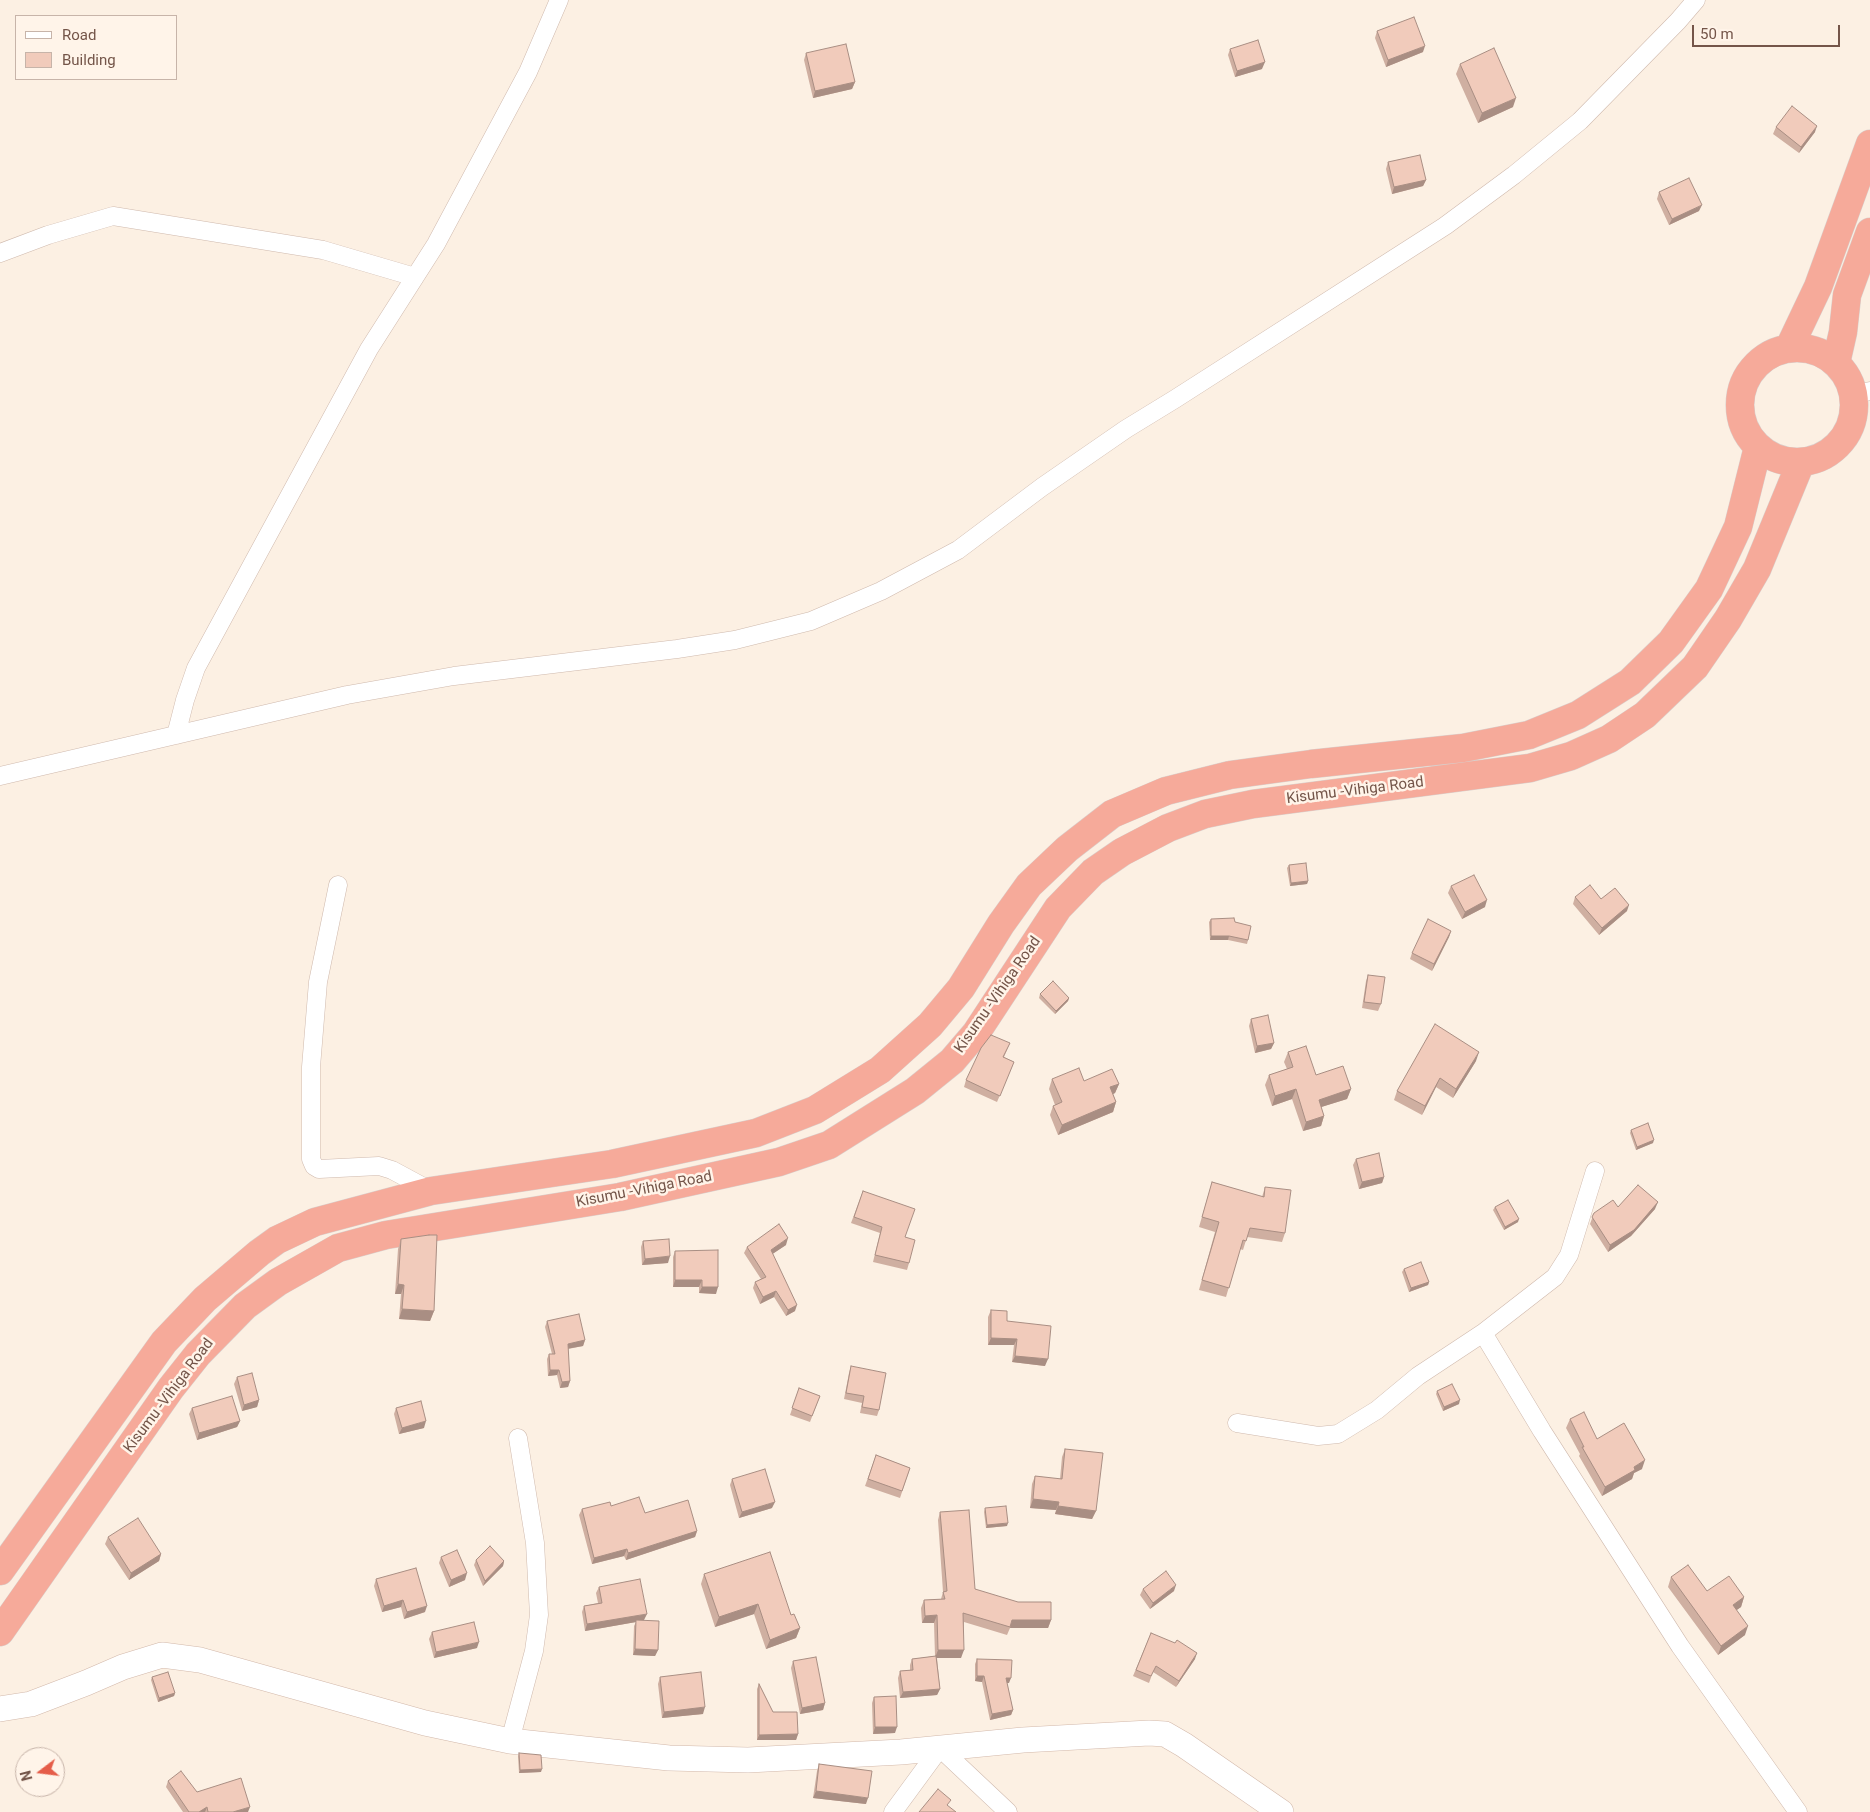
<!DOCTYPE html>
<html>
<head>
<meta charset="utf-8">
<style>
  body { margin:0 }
  #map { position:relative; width:1870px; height:1812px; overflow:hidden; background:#fcf0e3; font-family:Roboto,sans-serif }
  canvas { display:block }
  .legend { position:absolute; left:15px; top:15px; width:162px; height:65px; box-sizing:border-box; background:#fff4e9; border:1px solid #c7b4a9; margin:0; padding:6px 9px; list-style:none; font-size:15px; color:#745549 }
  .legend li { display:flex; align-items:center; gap:10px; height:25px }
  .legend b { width:25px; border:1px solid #c7b4a9 }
  .north { position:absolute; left:15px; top:1747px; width:50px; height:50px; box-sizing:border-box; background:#fff4e9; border:1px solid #c7b4a9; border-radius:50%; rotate:255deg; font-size:14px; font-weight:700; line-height:20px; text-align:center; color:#745549 }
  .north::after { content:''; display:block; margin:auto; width:18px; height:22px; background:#e55d49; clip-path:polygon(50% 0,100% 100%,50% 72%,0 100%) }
  .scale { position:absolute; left:1692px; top:25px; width:148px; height:22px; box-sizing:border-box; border:2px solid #745549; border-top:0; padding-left:6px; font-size:15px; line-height:18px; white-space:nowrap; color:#745549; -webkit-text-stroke:4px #fff4e9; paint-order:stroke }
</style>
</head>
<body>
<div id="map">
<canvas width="1870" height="1812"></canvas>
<ul class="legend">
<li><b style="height:6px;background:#fff"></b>Road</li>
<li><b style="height:14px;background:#f1cbbb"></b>Building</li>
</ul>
<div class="north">N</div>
<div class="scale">50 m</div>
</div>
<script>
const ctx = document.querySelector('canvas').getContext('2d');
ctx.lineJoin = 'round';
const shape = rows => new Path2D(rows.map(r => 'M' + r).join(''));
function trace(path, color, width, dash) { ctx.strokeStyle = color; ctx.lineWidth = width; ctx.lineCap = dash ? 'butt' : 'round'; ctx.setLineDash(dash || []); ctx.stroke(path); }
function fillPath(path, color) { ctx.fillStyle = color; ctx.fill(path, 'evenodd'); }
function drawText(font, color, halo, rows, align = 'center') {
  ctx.font = font + ' Roboto,sans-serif'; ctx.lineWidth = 5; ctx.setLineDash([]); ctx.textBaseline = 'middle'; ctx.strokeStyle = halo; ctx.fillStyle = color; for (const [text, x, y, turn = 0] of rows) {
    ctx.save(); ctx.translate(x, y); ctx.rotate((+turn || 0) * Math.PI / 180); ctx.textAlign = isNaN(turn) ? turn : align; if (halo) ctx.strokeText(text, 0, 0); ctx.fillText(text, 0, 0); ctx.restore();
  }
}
const street = shape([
  [0,253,48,235,113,216,323,250,415,277],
  [1853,394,1870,391],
  [176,735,185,700,196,668,369,349,436,244,528,72,559,0],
  [0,776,347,695,454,676,677,649,735,640,811,621,881,591,958,550,1042,487,1126,429,1175,399,1445,226,1514,175,1580,121,1678,21,1696,0],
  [338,885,318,982,311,1067,311,1159,314,1166,319,1169,379,1166,392,1170,431,1191],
  [1483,1333,1555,1277,1569,1255,1595,1171],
  [1237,1423,1318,1436,1338,1434,1377,1410,1418,1376,1483,1333,1542,1431,1680,1646,1798,1812],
  [510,1741,534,1651,539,1615,535,1543,518,1438],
  [893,1812,940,1748,1008,1812]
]);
const secondary = shape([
  [0,1709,31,1704,86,1683,123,1667,162,1655,200,1660,425,1723,510,1741,669,1758,748,1760,901,1752,1023,1740,1149,1733,1165,1734,1184,1745,1281,1812]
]);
const highway = shape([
  '1740 405a57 57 0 1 1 114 0a57 57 0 1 1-114 0Z',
  [1789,348,1818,287,1870,144],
  [1836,363,1843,332,1847,295,1870,232],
  [0,1571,164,1342,205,1299,259,1253,277,1240,315,1222,431,1191,612,1164,756,1133,815,1110,880,1070,930,1025,961,988,1001,924,1029,885,1067,849,1112,814,1166,791,1230,775,1311,764,1463,748,1529,735,1578,715,1630,682,1671,642,1709,589,1738,527,1758,447],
  [0,1632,171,1388,198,1354,245,1306,278,1282,338,1248,386,1235,620,1197,779,1162,829,1145,915,1091,952,1061,976,1033,1058,908,1093,872,1122,852,1168,828,1205,814,1253,804,1530,768,1571,756,1609,739,1645,715,1695,667,1728,619,1757,569,1801,462]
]);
const wall = shape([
  [1377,31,1423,52,1386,67,1375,38],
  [1230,49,1262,69,1235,77,1228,55],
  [806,53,855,82,852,89,813,98,804,60],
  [1460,64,1513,107,1478,123,1456,74],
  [1776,127,1815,132,1799,153,1773,134],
  [1388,162,1426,180,1423,186,1392,194,1386,169],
  [1659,192,1699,211,1669,225,1657,199],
  [1289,865,1308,881,1307,884,1290,886,1287,868],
  [1451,886,1485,907,1462,919,1448,893],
  [1575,897,1601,899,1627,911,1599,935,1573,904],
  [1211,919,1235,922,1248,940,1247,944,1228,940,1210,940,1209,922],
  [1451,931,1449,937,1432,971,1410,959,1412,953],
  [1368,975,1381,1004,1378,1011,1362,1008,1366,981],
  [1040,994,1069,998,1068,1001,1055,1014,1039,998],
  [1251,1019,1274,1043,1271,1049,1255,1053,1249,1026],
  [1010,1043,1004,1057,1014,1062,997,1102,964,1087,966,1080],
  [1288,1052,1316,1075,1351,1089,1347,1099,1321,1107,1324,1116,1321,1126,1303,1131,1292,1099,1272,1106,1265,1085,1269,1075,1287,1069,1284,1062],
  [1476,1061,1453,1098,1436,1087,1422,1115,1394,1100,1397,1091],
  [1052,1079,1119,1084,1115,1093,1113,1094,1116,1102,1113,1112,1058,1135,1050,1115,1053,1106,1055,1105,1049,1089],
  [1631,1130,1653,1143,1636,1150,1630,1133],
  [1356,1159,1384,1177,1382,1183,1359,1189,1353,1165],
  [1212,1182,1262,1197,1265,1187,1285,1233,1282,1242,1247,1237,1243,1250,1240,1249,1226,1297,1199,1290,1215,1232,1199,1227],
  [863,1191,909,1263,907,1270,873,1262,880,1233,851,1223],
  [1495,1207,1518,1222,1504,1230,1493,1210],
  [1618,1207,1655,1209,1631,1236,1608,1252,1590,1224,1594,1213],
  [401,1239,434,1311,430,1321,399,1319,401,1294,395,1294,398,1249],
  [643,1241,668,1263,642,1265,641,1247],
  [786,1245,772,1254,795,1311,786,1316,774,1297,760,1304,753,1288,755,1282,761,1279,744,1253,747,1247],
  [675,1251,716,1294,699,1293,699,1287,673,1287,673,1257],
  [1404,1269,1429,1282,1428,1285,1409,1292,1402,1272],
  [991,1310,1007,1321,1045,1366,1012,1362,1014,1345,988,1345,988,1317],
  [547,1321,585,1340,583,1346,568,1349,570,1381,568,1387,560,1388,557,1375,548,1376,547,1359,549,1354,552,1354,545,1327],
  [851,1366,879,1410,877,1416,860,1413,862,1403,844,1399,849,1373],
  [237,1377,259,1400,257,1407,242,1411,234,1384],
  [799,1388,820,1396,810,1422,790,1415],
  [1437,1391,1459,1404,1443,1411,1436,1394],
  [192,1408,240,1421,237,1427,197,1440,189,1414],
  [396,1408,424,1428,399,1434,394,1414],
  [1570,1419,1597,1439,1642,1469,1634,1473,1632,1479,1602,1496,1579,1456,1580,1454,1566,1428],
  [1065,1449,1096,1511,1092,1519,1055,1514,1056,1510,1030,1508,1032,1484,1035,1476,1060,1479,1062,1457],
  [876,1455,910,1468,900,1498,865,1486],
  [732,1479,772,1508,739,1518,730,1485],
  [611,1506,645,1513,697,1531,695,1537,626,1560,624,1556,592,1564,579,1515,582,1509],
  [985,1508,1007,1526,986,1528,984,1512],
  [940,1512,975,1589,1051,1620,1048,1628,1010,1628,1007,1635,964,1622,961,1658,937,1658,940,1689,937,1695,900,1698,898,1678,900,1671,910,1670,910,1665,912,1659,935,1656,934,1623,922,1623,921,1608,924,1600,941,1599,943,1592,938,1520],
  [108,1537,161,1554,159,1561,129,1580,105,1544],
  [441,1557,465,1580,449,1587,439,1563],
  [476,1560,504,1561,503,1566,483,1586,474,1565],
  [704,1574,791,1615,800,1628,796,1638,766,1649,754,1614,715,1627,701,1584],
  [1671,1577,1707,1591,1744,1597,1741,1607,1736,1610,1745,1635,1718,1655,1668,1587],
  [376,1579,425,1612,404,1619,401,1607,382,1612,374,1586],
  [599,1587,644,1620,658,1650,655,1656,633,1655,634,1626,636,1622,585,1631,582,1612,584,1606,598,1603,596,1593],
  [1143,1589,1174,1591,1150,1609,1140,1595],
  [432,1632,477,1648,434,1658,429,1639],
  [1151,1633,1195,1659,1176,1687,1153,1672,1149,1683,1133,1676],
  [977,1659,1009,1683,1007,1683,1013,1710,1011,1715,990,1720,982,1682,975,1681,975,1664],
  [793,1661,825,1703,823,1710,800,1714,791,1668],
  [152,1677,175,1693,174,1696,158,1702,151,1680],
  [660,1677,703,1714,662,1718,658,1684],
  [759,1684,773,1712,798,1734,796,1740,757,1740,757,1689],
  [874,1697,895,1733,873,1734,872,1703],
  [519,1753,541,1772,519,1773,518,1756],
  [819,1764,866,1804,813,1798,817,1771],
  [168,1781,197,1792,248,1812,183,1812,166,1787]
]);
const shadedWall = shape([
  [1425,46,1423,52,1386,67,1388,60],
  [1265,62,1262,69,1235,77,1237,71],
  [855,82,852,89,813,98,815,91],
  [1516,98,1513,107,1478,123,1482,113],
  [1817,126,1815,132,1799,153,1801,147],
  [1426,180,1423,186,1392,194,1394,187],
  [1702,205,1699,211,1669,225,1672,219],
  [1308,881,1307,884,1290,886,1291,883],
  [1487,900,1485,907,1462,919,1465,912],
  [1629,905,1627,911,1599,935,1602,928],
  [1451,931,1449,937,1432,971,1434,964],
  [1211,936,1229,936,1228,940,1210,940],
  [1069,998,1068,1001,1055,1014,1056,1011],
  [1274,1043,1271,1049,1255,1053,1257,1046],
  [1479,1052,1476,1061,1453,1098,1456,1089],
  [1440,1078,1436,1087,1422,1115,1425,1106],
  [1119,1084,1115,1093,1107,1097,1110,1087],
  [1296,1089,1292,1099,1272,1106,1275,1096],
  [1351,1089,1347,1099,1315,1109,1319,1100],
  [1116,1102,1113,1112,1058,1135,1062,1125],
  [1324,1116,1321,1126,1303,1131,1306,1122],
  [1654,1140,1653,1143,1636,1150,1637,1147],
  [1384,1177,1382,1183,1359,1189,1362,1182],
  [1658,1202,1655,1209,1631,1236,1608,1252,1610,1245],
  [1519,1219,1518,1222,1504,1230,1505,1227],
  [788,1238,786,1245,768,1257,771,1250],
  [670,1256,668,1263,642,1265,645,1259],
  [675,1280,702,1280,699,1287,673,1287],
  [1429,1282,1428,1285,1409,1292,1411,1288],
  [398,1284,404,1285,401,1294,395,1294],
  [702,1287,718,1287,716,1294,699,1293],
  [776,1291,774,1297,760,1304,763,1297],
  [797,1305,795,1311,786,1316,788,1310],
  [402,1309,434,1311,430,1321,399,1319],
  [991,1338,1017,1339,1014,1345,988,1345],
  [585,1340,583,1346,566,1349,568,1344],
  [1015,1356,1048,1359,1045,1366,1012,1362],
  [550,1370,559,1370,557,1375,548,1376],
  [570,1381,568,1387,560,1388,562,1382],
  [259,1400,257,1407,242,1411,244,1405],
  [1460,1400,1459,1404,1443,1411,1444,1407],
  [240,1421,237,1427,197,1440,199,1433],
  [426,1421,424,1428,399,1434,402,1428],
  [1645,1460,1642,1469,1634,1473,1632,1479,1602,1496,1605,1487,1634,1467],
  [1033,1499,1059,1502,1056,1510,1030,1508],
  [775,1502,772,1508,739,1518,742,1512],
  [1058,1506,1096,1511,1092,1519,1055,1514],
  [1008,1523,1007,1526,986,1528,987,1525],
  [697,1531,695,1537,626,1560,628,1553],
  [627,1549,624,1556,592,1564,594,1558],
  [161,1554,159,1561,129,1580,131,1573],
  [504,1561,503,1566,483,1586,485,1581],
  [467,1573,465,1580,449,1587,451,1580],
  [1176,1585,1174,1591,1150,1609,1153,1603],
  [1744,1597,1741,1607,1730,1615,1733,1605],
  [403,1600,401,1607,382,1612,384,1606],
  [758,1604,754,1614,715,1627,719,1617],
  [427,1606,425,1612,404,1619,407,1612],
  [647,1614,644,1620,636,1620,636,1622,585,1631,587,1624],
  [937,1615,934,1623,922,1623,925,1616],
  [1012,1620,1051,1620,1048,1628,1010,1628],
  [1748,1626,1745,1635,1718,1655,1721,1646],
  [800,1628,796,1638,766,1649,770,1640],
  [479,1642,477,1648,434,1658,436,1652],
  [635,1649,658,1650,655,1656,633,1655],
  [938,1650,964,1650,961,1658,935,1658],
  [1197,1653,1195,1659,1176,1687,1179,1681],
  [977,1676,984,1676,982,1682,975,1681],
  [1006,1678,1011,1678,1009,1683,1004,1683],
  [940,1689,937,1695,900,1698,903,1692],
  [175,1693,174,1696,158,1702,159,1698],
  [825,1703,823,1710,800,1714,802,1708],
  [705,1707,703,1714,662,1718,664,1712],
  [1013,1710,1011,1715,990,1720,992,1714],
  [875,1727,897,1727,895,1733,873,1734],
  [798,1734,796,1740,757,1740,759,1735],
  [542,1769,541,1772,519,1773,520,1770],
  [816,1791,868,1798,866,1804,813,1798],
  [207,1807,205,1812,199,1812],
  [250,1807,248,1812,233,1812]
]);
const building = shape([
  [1414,17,1425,46,1388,60,1377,31,1414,17],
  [1258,40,1265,62,1237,71,1230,49,1258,40],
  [846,44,855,82,815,91,806,53,846,44],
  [1494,48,1516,98,1482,113,1460,64,1494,48],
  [1792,106,1817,126,1801,147,1776,127,1792,106],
  [1420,155,1426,180,1394,187,1388,162,1420,155],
  [1689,178,1702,205,1672,219,1659,192,1689,178],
  [1306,863,1308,881,1291,883,1289,865,1306,863],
  [1474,875,1487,900,1465,912,1451,886,1474,875],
  [1590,885,1601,899,1615,888,1629,905,1602,928,1575,897,1590,885],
  [1234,918,1235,922,1251,926,1248,940,1229,936,1211,936,1211,919,1234,918],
  [1428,919,1451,931,1434,964,1412,953,1428,919],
  [1368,975,1385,977,1381,1004,1364,1002,1368,975],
  [1053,981,1069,998,1056,1011,1040,994,1053,981],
  [1268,1015,1274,1043,1257,1046,1251,1019,1268,1015],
  [1435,1024,1479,1052,1456,1089,1440,1078,1425,1106,1397,1091,1435,1024],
  [991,1035,1010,1043,1003,1057,1014,1062,1000,1096,966,1080,981,1048,991,1035],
  [1306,1046,1316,1075,1343,1066,1351,1089,1319,1100,1324,1116,1306,1122,1296,1089,1275,1096,1269,1075,1293,1067,1288,1052,1306,1046],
  [1079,1068,1084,1081,1112,1069,1119,1084,1110,1087,1116,1102,1062,1125,1053,1106,1062,1102,1052,1079,1079,1068],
  [1648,1123,1654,1140,1637,1147,1631,1130,1648,1123],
  [1379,1153,1384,1177,1362,1182,1356,1159,1379,1153],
  [1212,1182,1264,1197,1265,1187,1291,1190,1285,1233,1250,1228,1246,1241,1243,1240,1229,1288,1202,1280,1219,1222,1202,1217,1212,1182],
  [1638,1185,1658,1202,1634,1230,1610,1245,1592,1217,1594,1213,1613,1200,1618,1207,1638,1185],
  [863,1191,915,1209,905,1237,915,1240,909,1263,875,1255,882,1227,854,1217,863,1191],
  [1508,1200,1519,1219,1505,1227,1495,1207,1508,1200],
  [779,1224,788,1238,771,1250,797,1305,788,1310,776,1291,763,1297,755,1282,766,1277,747,1247,779,1224],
  [429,1235,437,1235,434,1311,402,1309,404,1285,398,1284,401,1239,429,1235],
  [669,1239,670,1256,645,1259,643,1241,669,1239],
  [718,1250,718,1287,702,1287,702,1280,675,1280,675,1251,718,1250],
  [1421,1262,1429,1282,1411,1288,1404,1269,1421,1262],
  [991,1310,1007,1311,1007,1321,1051,1326,1048,1359,1015,1356,1017,1339,991,1338,991,1310],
  [579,1314,585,1340,568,1344,570,1381,562,1382,559,1370,550,1370,549,1354,555,1354,547,1321,579,1314],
  [851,1366,886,1373,879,1410,862,1407,864,1396,846,1393,851,1366],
  [252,1373,259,1400,244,1405,237,1377,252,1373],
  [1452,1384,1460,1400,1444,1407,1437,1391,1452,1384],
  [799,1388,820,1396,812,1416,792,1408,799,1388],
  [232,1396,240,1421,199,1433,192,1408,232,1396],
  [421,1401,426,1421,402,1428,396,1408,421,1401],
  [1584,1412,1597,1439,1624,1423,1645,1460,1634,1467,1635,1470,1605,1487,1582,1447,1584,1447,1570,1419,1584,1412],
  [1065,1449,1103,1453,1096,1511,1058,1506,1059,1502,1033,1499,1035,1476,1062,1479,1065,1449],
  [876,1455,910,1468,902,1491,868,1479,876,1455],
  [765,1469,775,1502,742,1512,732,1479,765,1469],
  [639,1497,645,1513,688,1500,697,1531,628,1553,627,1549,594,1558,582,1509,610,1502,611,1506,639,1497],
  [1006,1506,1008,1523,987,1525,985,1508,1006,1506],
  [969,1510,975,1589,1018,1602,1051,1602,1051,1620,1012,1620,1010,1627,963,1613,964,1650,938,1650,937,1615,925,1616,924,1600,945,1599,943,1592,947,1591,940,1512,969,1510],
  [138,1518,161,1554,131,1573,108,1537,138,1518],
  [490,1546,504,1561,485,1581,476,1560,490,1546],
  [457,1550,467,1573,451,1580,441,1557,457,1550],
  [770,1552,791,1615,794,1614,800,1628,770,1640,758,1604,719,1617,704,1574,770,1552],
  [1688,1565,1707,1591,1729,1576,1744,1597,1733,1605,1748,1626,1721,1646,1671,1577,1688,1565],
  [416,1568,427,1606,407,1612,403,1600,384,1606,376,1579,416,1568],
  [1166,1571,1176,1585,1153,1603,1143,1589,1166,1571],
  [640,1579,647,1614,587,1624,584,1606,602,1603,599,1587,640,1579],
  [636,1620,659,1621,658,1650,635,1649,636,1620],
  [474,1622,479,1642,436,1652,432,1632,474,1622],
  [1151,1633,1175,1643,1177,1640,1197,1653,1179,1681,1156,1666,1151,1676,1136,1670,1151,1633],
  [936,1656,940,1689,903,1692,900,1671,913,1670,912,1659,936,1656],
  [816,1657,825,1703,802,1708,793,1661,816,1657],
  [977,1659,1012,1660,1011,1678,1006,1678,1013,1710,992,1714,984,1676,977,1676,977,1659],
  [168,1672,175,1693,159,1698,152,1677,168,1672],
  [701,1672,705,1707,664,1712,660,1677,701,1672],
  [759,1684,773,1712,797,1712,798,1734,759,1735,759,1684],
  [896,1696,897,1727,875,1727,874,1697,896,1696],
  [519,1753,541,1755,542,1769,520,1770,519,1753],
  [819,1764,872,1771,868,1798,816,1791,819,1764],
  [181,1771,197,1792,241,1778,250,1807,233,1812,208,1812,207,1807,199,1812,189,1812,168,1781,181,1771],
  [938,1789,951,1800,947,1805,956,1812,919,1812,938,1789]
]);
const streetNames = [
  ["Kisumu -Vihiga Road",1355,791,-7],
  ["Kisumu -Vihiga Road",998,995,-55],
  ["Kisumu -Vihiga Road",644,1190,-11],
  ["Kisumu -Vihiga Road",169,1396,-53]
];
trace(street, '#cfb9ad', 19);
trace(secondary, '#d2b8aa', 26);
trace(highway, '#d8cfcc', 29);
trace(street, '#fff', 18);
trace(secondary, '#fff', 25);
trace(highway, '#f6aa9a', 28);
fillPath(wall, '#cfafa1');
fillPath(shadedWall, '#a98e83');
fillPath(building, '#f1cbbb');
trace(building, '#a98e83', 1);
drawText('15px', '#745549', '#fff4e9', streetNames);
</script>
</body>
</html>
